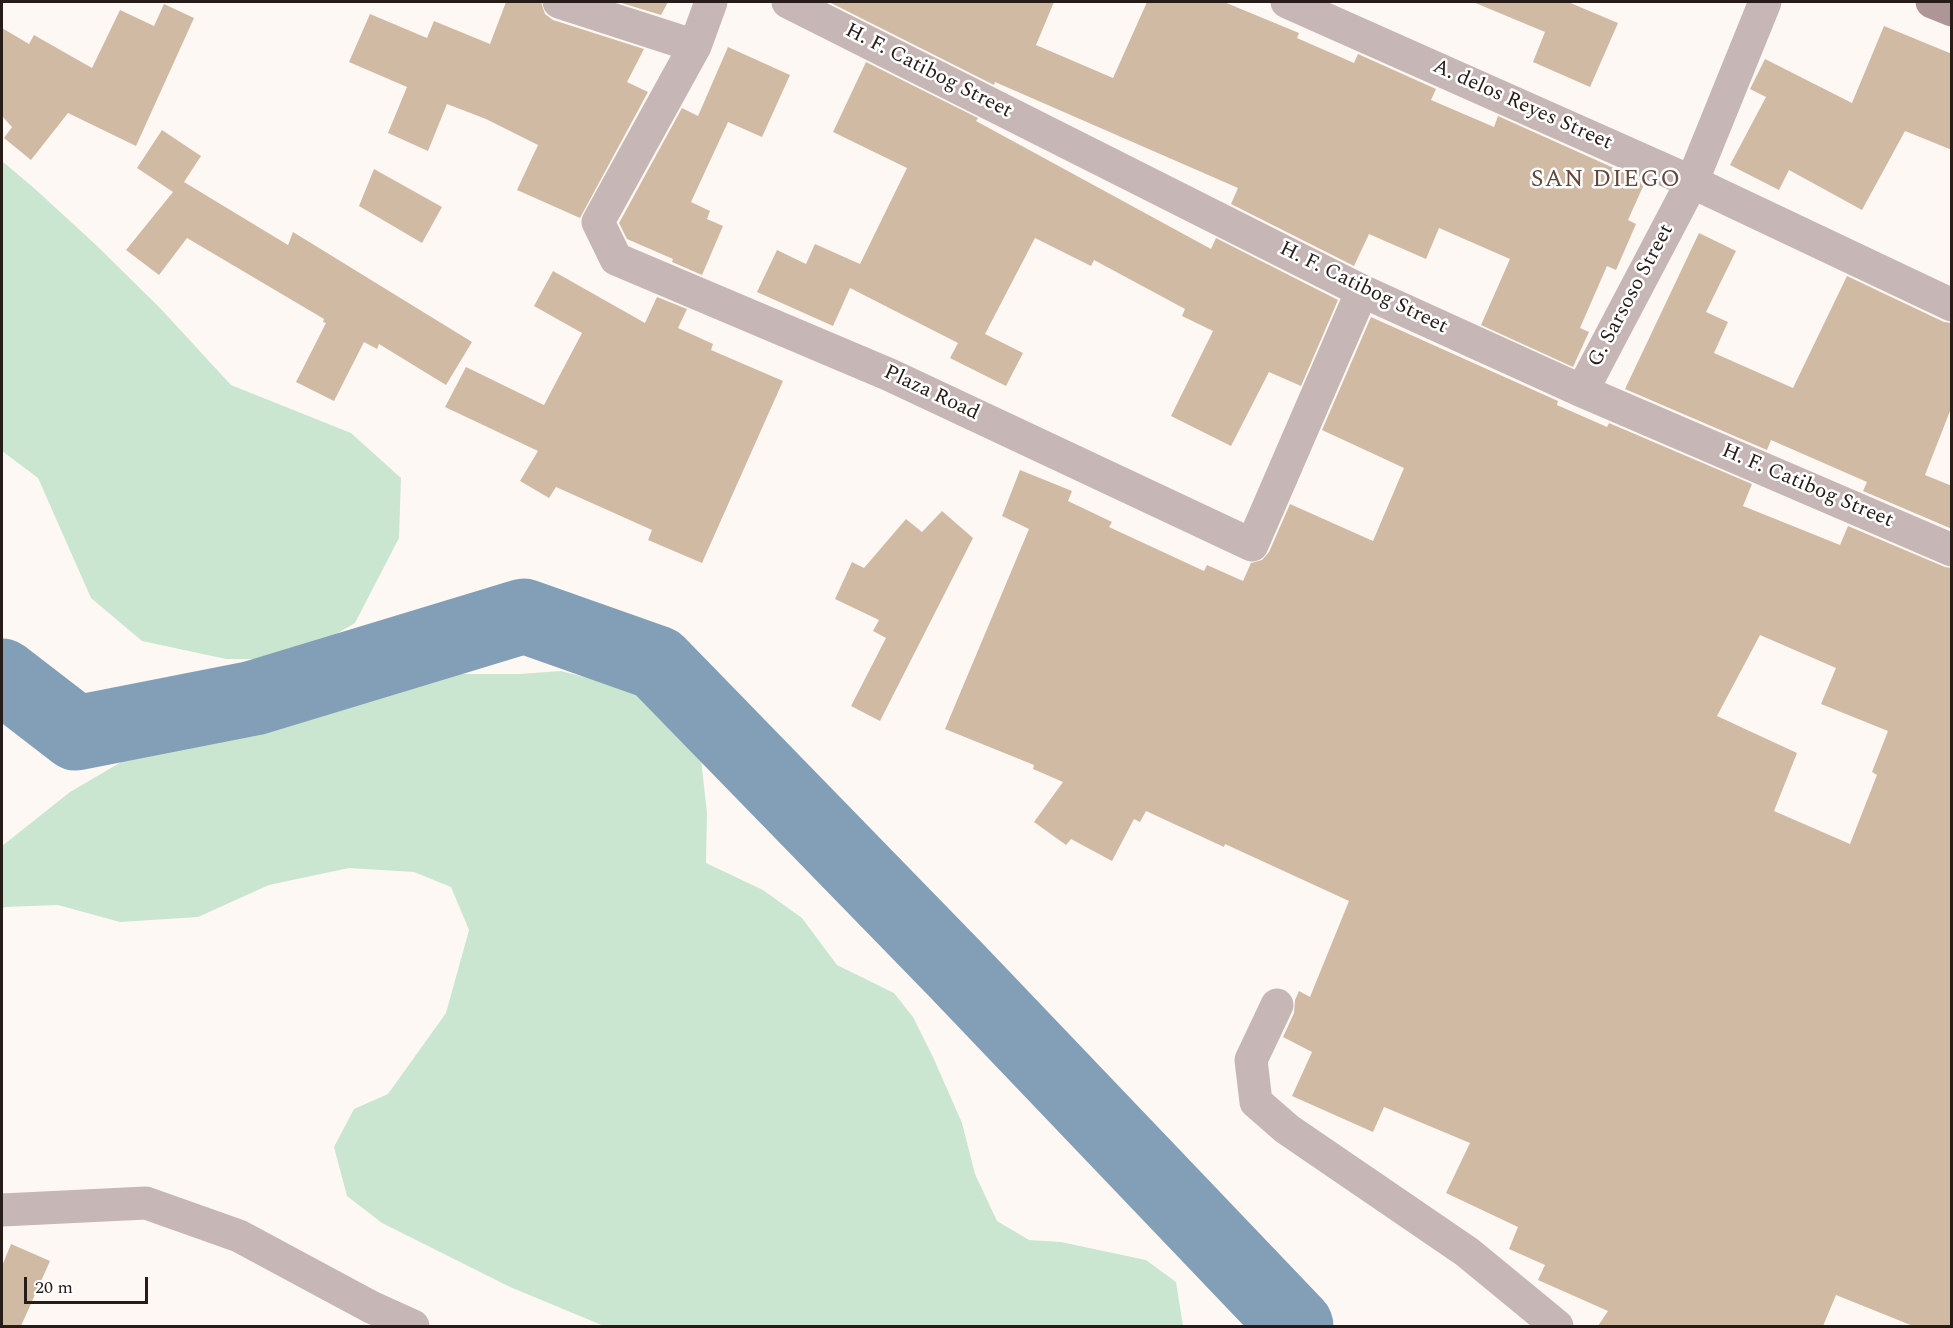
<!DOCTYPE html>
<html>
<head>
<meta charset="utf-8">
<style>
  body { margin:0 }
  #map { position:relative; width:1953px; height:1328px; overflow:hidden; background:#fef8f5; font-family:Spectral,serif }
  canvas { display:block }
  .frame { position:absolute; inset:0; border:3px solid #281c18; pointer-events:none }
  .scale { position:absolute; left:24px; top:1277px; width:124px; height:27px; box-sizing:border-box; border:3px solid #281c18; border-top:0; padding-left:8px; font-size:18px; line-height:21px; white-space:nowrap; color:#281c18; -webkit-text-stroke:4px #fff; paint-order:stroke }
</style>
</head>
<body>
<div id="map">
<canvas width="1953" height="1328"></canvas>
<div class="frame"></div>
<div class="scale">20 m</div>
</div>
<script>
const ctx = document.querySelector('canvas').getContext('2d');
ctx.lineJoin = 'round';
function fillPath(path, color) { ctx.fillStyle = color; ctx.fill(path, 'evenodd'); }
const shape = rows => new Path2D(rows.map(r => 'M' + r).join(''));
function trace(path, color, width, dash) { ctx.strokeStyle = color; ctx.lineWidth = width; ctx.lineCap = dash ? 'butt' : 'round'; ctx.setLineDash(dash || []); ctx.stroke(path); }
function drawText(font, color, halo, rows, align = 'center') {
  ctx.font = font + ' Spectral,serif'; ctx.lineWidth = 5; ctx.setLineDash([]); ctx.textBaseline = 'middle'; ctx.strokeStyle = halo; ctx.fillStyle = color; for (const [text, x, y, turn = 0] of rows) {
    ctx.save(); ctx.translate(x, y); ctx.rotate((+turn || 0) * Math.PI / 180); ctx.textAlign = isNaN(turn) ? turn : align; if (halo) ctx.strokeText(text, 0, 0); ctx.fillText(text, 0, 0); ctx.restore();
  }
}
const green = shape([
  [2,161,34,188,96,245,160,308,231,385,351,433,401,478,399,538,355,623,311,649,263,659,226,659,142,641,91,598,38,478,2,451],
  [561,671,638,691,668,710,700,750,707,813,706,863,763,890,802,918,837,965,894,993,913,1017,933,1057,962,1123,975,1174,997,1221,1029,1240,1061,1242,1146,1260,1176,1282,1183,1326,604,1326,510,1287,382,1223,347,1196,334,1147,354,1109,388,1094,446,1013,469,930,451,887,414,872,349,868,269,885,198,917,120,922,58,905,5,907,2,909,2,846,70,792,128,758,209,741,386,685,446,674,519,674]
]);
const river = shape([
  [2,676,76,733,254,698,524,616,657,663,955,969,1296,1326]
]);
const building = shape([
  [506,2,541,2,545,14,553,20,644,49,627,82,648,92,580,218,517,190,538,145,486,119,447,104,428,151,388,133,407,87,349,62,370,14,427,38,434,21,490,44],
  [618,2,668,2,661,15],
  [829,2,1054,2,1036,45,1113,78,1147,2,1224,2,1299,33,1297,38,1354,63,1358,54,1436,89,1431,100,1494,127,1498,116,1645,182,1628,220,1636,224,1616,270,1607,266,1580,328,1589,332,1573,367,1481,325,1510,259,1439,228,1426,259,1369,234,1354,266,1231,204,1238,188,995,82,994,85],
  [1473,2,1568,2,1618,23,1590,87,1533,62,1545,32],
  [164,4,194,18,136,146,68,113,31,160,4,138,12,127,2,116,2,28,29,44,34,35,92,68,120,10,154,26],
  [1884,26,1952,54,1952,150,1905,131,1862,210,1789,170,1779,190,1730,165,1766,97,1750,89,1765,59,1852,103],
  [728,47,790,75,762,137,728,122,691,202,710,211,707,219,723,226,702,275,672,262,673,259,627,239,619,223,682,108,698,116],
  [866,62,978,118,976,121,1211,249,1216,238,1338,300,1301,386,1269,372,1231,446,1171,416,1213,331,1182,316,1185,309,1094,260,1091,266,1035,238,985,334,1023,353,1006,386,950,358,958,343,850,288,833,326,757,292,777,250,806,264,815,244,860,264,907,168,833,132],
  [162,130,201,156,184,182,288,245,293,232,472,342,446,385,379,344,377,349,364,342,334,401,296,382,326,323,323,322,324,319,187,238,159,275,126,250,173,192,137,168],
  [374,169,442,207,422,243,359,206],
  [1699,233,1736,251,1706,312,1728,322,1714,353,1793,388,1847,276,1944,322,1952,323,1952,406,1925,475,1952,486,1952,529,1863,491,1867,482,1771,440,1767,450,1625,389],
  [553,271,645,323,657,297,687,309,678,328,713,344,711,350,783,381,702,563,648,540,652,530,556,487,549,498,520,481,538,451,445,407,466,367,544,405,582,333,534,306],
  [1371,317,1558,401,1557,405,1607,427,1609,423,1752,484,1743,506,1840,545,1848,526,1945,567,1952,568,1952,1326,1913,1326,1836,1295,1823,1326,1598,1326,1608,1311,1538,1280,1545,1265,1509,1249,1518,1227,1446,1193,1470,1143,1384,1107,1373,1132,1292,1096,1312,1052,1283,1037,1294,1013,1295,1000,1299,991,1310,997,1349,901,1225,844,1224,847,1146,811,1140,822,1134,819,1112,861,1071,839,1066,845,1034,822,1063,782,1033,769,1034,765,945,729,1029,529,1002,516,1020,470,1072,491,1068,501,1112,522,1109,527,1204,571,1207,565,1243,581,1251,563,1262,560,1269,552,1290,504,1373,541,1404,468,1322,430],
  [1760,635,1836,668,1821,704,1888,731,1872,772,1877,775,1850,844,1774,811,1797,753,1717,716],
  [942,511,973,538,880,721,851,706,886,638,873,631,879,620,835,599,852,562,864,568,906,519,922,532],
  [11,1244,50,1261,21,1326,2,1326,2,1266]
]);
const street = shape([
  [559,2,695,46],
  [711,2,695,46,598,222,616,259,890,375,1252,545,1362,291],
  [788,2,1362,291,1582,391,1952,550],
  [1287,2,1692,182,1952,305],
  [1582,391,1692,182,1765,2],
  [1277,1005,1251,1060,1256,1102,1287,1129,1467,1252,1557,1326],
  [2,1210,146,1203,239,1236,371,1307,413,1326]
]);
const secondary = shape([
  [1932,2,1952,10]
]);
const streetNames = [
  ["H. F. Catibog Street",928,72,27],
  ["A. delos Reyes Street",1522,106,24],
  ["H. F. Catibog Street",1363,289,26],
  ["G. Sarsoso Street",1632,296,-62],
  ["Plaza Road",931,394,25],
  ["H. F. Catibog Street",1807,487,23]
];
const quarterNames = [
  ["SAN DIEGO",1606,181]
];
fillPath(green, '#cbe6d0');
trace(river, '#839fb8', 75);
fillPath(building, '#d1baa4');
trace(street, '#c6b7b6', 33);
trace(secondary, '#ad9695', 33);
drawText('21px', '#281c18', '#fff', streetNames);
ctx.letterSpacing = '1.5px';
drawText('24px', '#61473c', '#fff', quarterNames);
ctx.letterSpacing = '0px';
</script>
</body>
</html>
